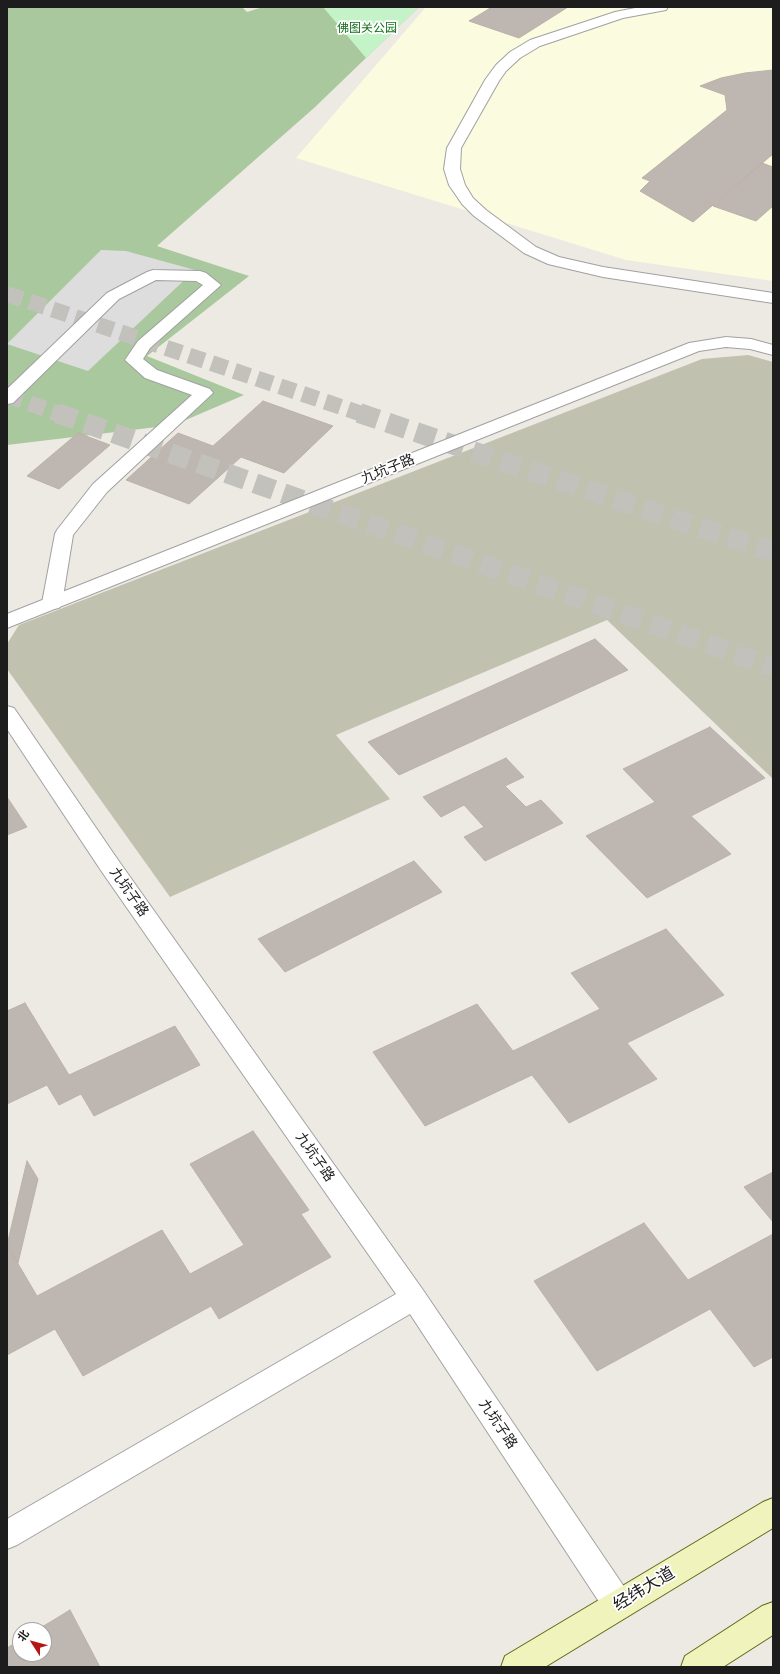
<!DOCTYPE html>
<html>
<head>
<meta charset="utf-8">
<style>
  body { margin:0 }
  #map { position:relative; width:780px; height:1674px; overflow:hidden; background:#edeae4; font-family:Quicksand,"Noto Sans SC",sans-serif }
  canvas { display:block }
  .frame { position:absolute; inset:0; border:8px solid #1d1d1d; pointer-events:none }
  .north { position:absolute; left:12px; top:1622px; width:40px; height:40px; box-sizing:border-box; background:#fff; border:1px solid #a5a5a5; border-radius:50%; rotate:306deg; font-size:11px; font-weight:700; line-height:16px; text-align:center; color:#1d1d1d }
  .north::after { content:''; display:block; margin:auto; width:14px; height:18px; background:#b61415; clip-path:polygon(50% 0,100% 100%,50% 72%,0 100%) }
</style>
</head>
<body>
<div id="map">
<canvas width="780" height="1674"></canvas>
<div class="frame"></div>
<div class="north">北</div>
</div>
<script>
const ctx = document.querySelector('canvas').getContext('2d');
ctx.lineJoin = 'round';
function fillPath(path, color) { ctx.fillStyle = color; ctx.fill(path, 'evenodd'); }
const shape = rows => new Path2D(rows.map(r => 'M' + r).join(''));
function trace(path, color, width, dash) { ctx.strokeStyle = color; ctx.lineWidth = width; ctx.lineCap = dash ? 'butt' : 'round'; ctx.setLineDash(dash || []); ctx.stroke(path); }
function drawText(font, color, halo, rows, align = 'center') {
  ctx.font = font + ' Quicksand,"Noto Sans SC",sans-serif'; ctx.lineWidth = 3.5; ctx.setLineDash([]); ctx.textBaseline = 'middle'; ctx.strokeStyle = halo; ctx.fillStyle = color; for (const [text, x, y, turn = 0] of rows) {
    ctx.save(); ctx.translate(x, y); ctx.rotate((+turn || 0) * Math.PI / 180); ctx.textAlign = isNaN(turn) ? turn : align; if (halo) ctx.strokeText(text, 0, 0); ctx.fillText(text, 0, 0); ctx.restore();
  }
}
const education = shape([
  [426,7,773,7,773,281,626,260,296,158]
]);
const construction = shape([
  [748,355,773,362,773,779,607,620,336,735,390,799,170,897,7,669,7,644,19,625,702,359]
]);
const forest = shape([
  [7,7,242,7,247,12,263,7,419,7,314,108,157,246,249,276,147,356,244,395,174,425,7,445]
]);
const park = shape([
  [323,7,419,7,366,58]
]);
const parking = shape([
  [101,250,126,251,195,270,88,371,7,344]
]);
const building = shape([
  [492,7,568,7,519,38,469,21,492,7],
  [773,70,773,154,693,222,640,191,650,181,642,178,727,110,725,95,700,86,721,78,745,73,773,70],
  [762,163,773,167,773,206,756,221,713,206,762,163],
  [263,401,333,426,284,473,241,457,189,504,126,480,178,433,213,446,263,401],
  [78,433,110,445,59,489,27,476,78,433],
  [595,639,628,670,399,775,368,742,595,639],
  [710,727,765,778,691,816,731,854,647,898,586,836,655,802,623,769,710,727],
  [506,758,524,777,505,786,526,807,541,800,563,823,485,861,464,837,484,827,464,805,441,817,423,797,506,758],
  [7,797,27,827,7,835,7,797],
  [414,861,442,892,285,972,258,939,414,861],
  [666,929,724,995,627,1043,657,1079,569,1123,532,1075,425,1126,373,1052,477,1004,513,1051,600,1009,571,973,666,929],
  [25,1003,69,1075,175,1026,200,1065,94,1116,81,1094,59,1105,47,1085,7,1104,7,1011,25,1003],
  [253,1131,309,1210,301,1214,331,1257,219,1319,211,1306,83,1376,55,1329,7,1355,7,1245,37,1296,162,1230,190,1274,244,1245,190,1164,253,1131],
  [27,1161,38,1179,18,1263,7,1245,27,1161],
  [773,1172,773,1222,744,1187,773,1172],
  [644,1223,688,1280,773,1234,773,1357,754,1367,710,1309,597,1371,534,1281,644,1223],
  [70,1610,100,1667,7,1667,7,1648,20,1640,20,1654,44,1654,44,1630,37,1630,70,1610]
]);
const trunkTunnelFar1 = shape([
  [7,294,362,414],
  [7,395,59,414]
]);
const trunkTunnel = shape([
  [57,413,773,667],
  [359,413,773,552]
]);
const service = shape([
  [640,7,668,7,666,10,623,18,540,46,520,58,506,71,499,81,461,148,460,169,465,185,473,198,486,210,536,247,559,257,603,267,773,293,773,303,603,277,548,264,524,253,474,216,462,204,449,185,444,169,447,148,485,80,496,65,510,52,530,40,615,12,640,7],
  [153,270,200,271,206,273,221,285,150,348,143,359,157,370,210,389,213,393,107,492,73,535,62,603,59,608,52,609,45,608,42,603,55,534,57,530,93,484,192,395,145,378,125,360,138,341,203,285,196,281,156,280,119,299,13,403,7,404,7,389,107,293,147,272,153,270]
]);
const minor = shape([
  [726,337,751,339,773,345,773,355,750,349,726,347,699,351,7,628,7,614,689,343,726,337],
  [7,706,14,708,118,860,423,1290,629,1594,633,1604,629,1614,618,1619,607,1614,410,1314,17,1545,7,1549,7,1519,396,1294,102,872,7,729,7,706]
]);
const secondary = shape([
  [773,1498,773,1528,545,1667,501,1667,505,1656,763,1502,773,1498],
  [773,1602,773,1635,723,1667,681,1667,685,1656,762,1606,773,1602]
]);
const farParknames = [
  ["佛图关公园",367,28]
];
const streetNames = [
  ["九坑子路",388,469,-22],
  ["九坑子路",129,892,55],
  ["九坑子路",315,1157,55],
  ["九坑子路",498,1424,56]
];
const nearStreetnames = [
  ["经纬大道",644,1589,-31]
];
fillPath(education, '#fbfbdf');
fillPath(construction, '#c1c1b0');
fillPath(forest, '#aac89d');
fillPath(park, '#c5f3c8');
fillPath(parking, '#ddd');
fillPath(building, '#bdb6b1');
trace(building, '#bdb1a8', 1);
trace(trunkTunnelFar1, '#c3c1bc', 16, [16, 8]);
trace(trunkTunnel, '#c3c1bc', 20, [20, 10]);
trace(service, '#a1a1a1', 2);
trace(minor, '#a1a1a1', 2);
trace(secondary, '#5f6810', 2);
fillPath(service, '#fff');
fillPath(minor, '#fff');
fillPath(secondary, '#f0f3bc');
drawText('12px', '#16701d', '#fff', farParknames);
drawText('14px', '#1d1d1d', '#fff', streetNames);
drawText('17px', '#1d1d1d', '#fff', nearStreetnames);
</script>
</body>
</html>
